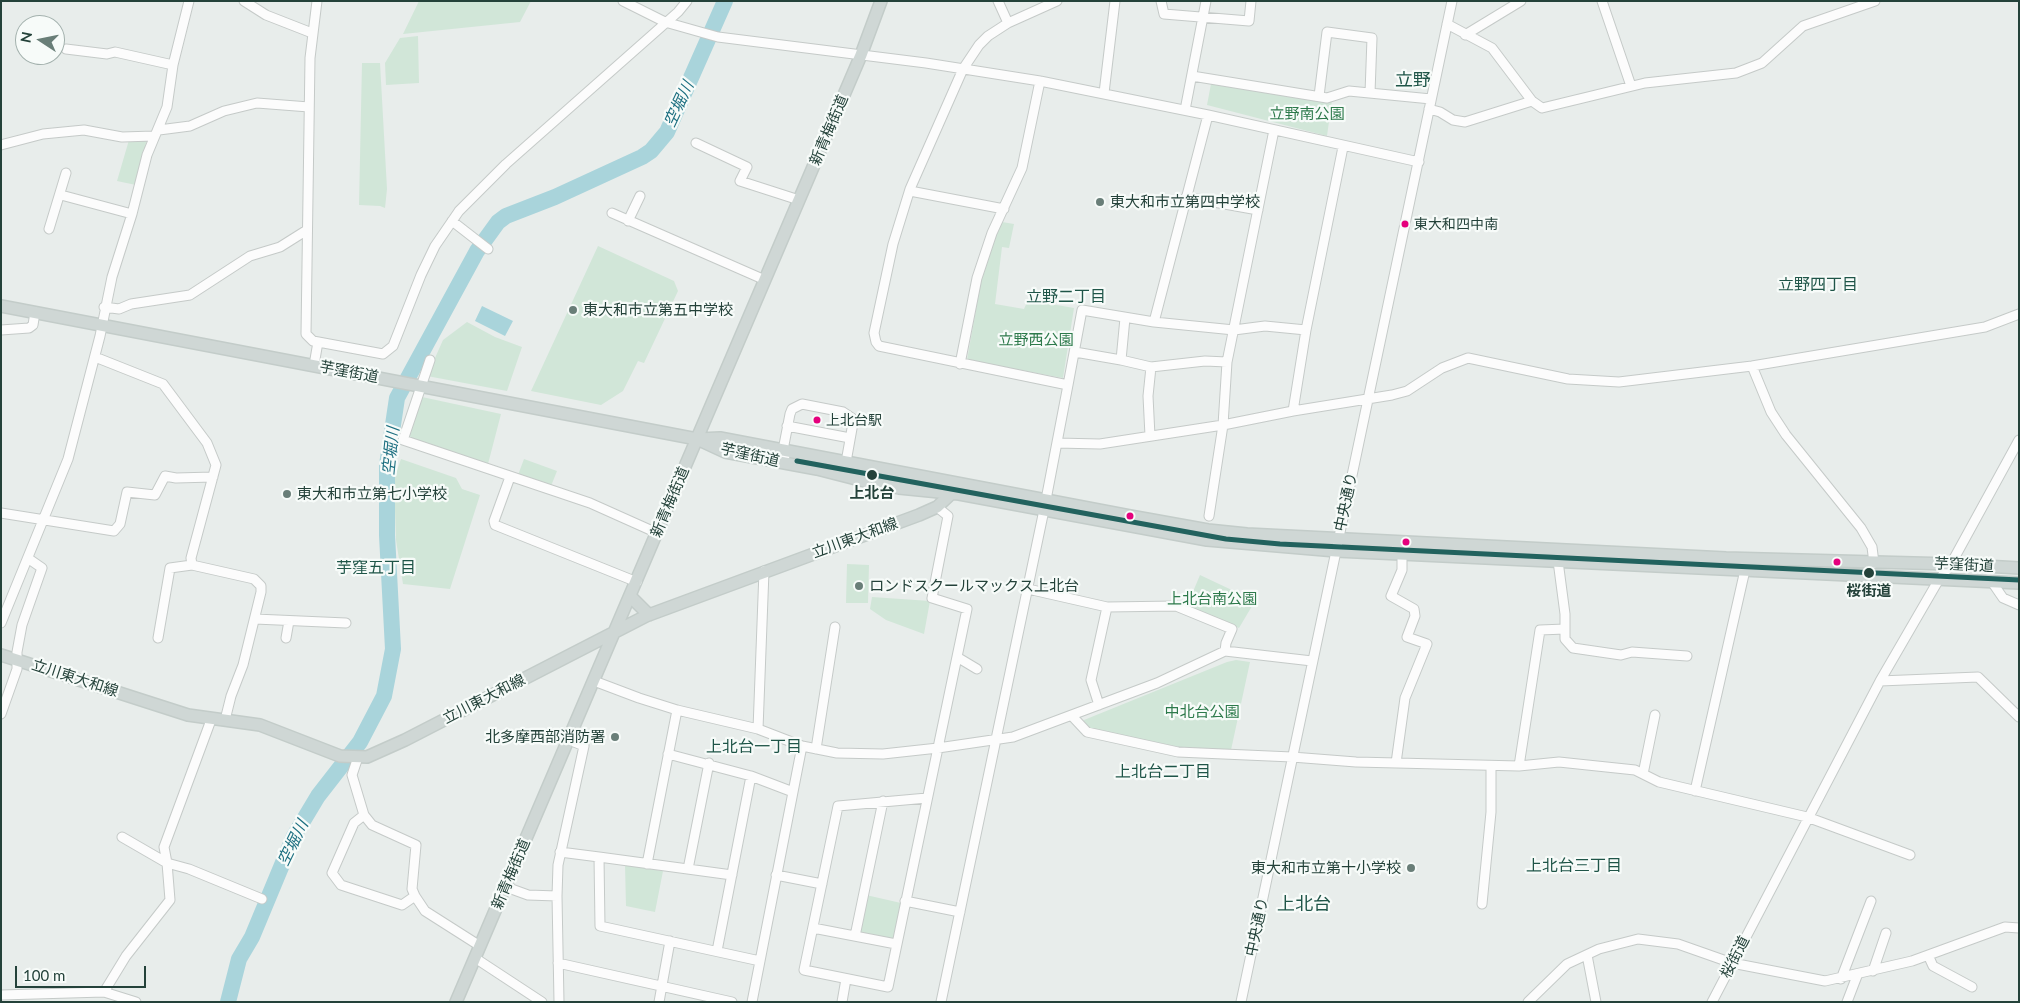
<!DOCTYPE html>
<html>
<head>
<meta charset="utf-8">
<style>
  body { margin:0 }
  #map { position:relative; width:2020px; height:1003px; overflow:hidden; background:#e8edeb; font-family:Lato,sans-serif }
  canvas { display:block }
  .frame { position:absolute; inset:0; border:2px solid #24423a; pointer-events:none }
  .north { position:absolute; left:15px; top:15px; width:50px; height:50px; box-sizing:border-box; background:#f7fbf9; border:1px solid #a3b1ad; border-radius:50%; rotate:281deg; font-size:14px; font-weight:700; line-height:20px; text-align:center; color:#24423a }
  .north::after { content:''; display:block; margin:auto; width:18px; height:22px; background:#697e78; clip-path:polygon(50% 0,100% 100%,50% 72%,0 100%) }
  .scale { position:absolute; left:15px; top:966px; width:131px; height:22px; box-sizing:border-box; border:2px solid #24423a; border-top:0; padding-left:6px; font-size:15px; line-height:18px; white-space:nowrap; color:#24423a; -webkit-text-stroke:4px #f7fbf9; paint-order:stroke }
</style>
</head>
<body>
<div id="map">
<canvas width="2020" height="1003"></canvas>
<div class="frame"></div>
<div class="north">N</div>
<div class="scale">100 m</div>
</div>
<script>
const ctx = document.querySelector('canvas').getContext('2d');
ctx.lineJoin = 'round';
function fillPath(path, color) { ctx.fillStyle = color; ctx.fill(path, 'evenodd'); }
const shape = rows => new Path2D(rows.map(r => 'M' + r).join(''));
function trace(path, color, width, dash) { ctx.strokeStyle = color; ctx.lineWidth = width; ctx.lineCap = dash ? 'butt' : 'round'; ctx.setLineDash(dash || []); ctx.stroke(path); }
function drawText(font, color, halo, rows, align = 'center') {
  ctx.font = font + ' Lato,"Noto Sans JP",sans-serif'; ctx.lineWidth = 4.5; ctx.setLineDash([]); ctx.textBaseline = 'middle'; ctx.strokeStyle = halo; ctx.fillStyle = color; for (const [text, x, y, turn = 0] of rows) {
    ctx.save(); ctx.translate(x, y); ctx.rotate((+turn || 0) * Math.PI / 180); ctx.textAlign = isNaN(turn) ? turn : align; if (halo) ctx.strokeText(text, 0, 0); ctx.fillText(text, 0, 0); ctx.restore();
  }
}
const green = shape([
  [419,1,531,1,520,22,403,34],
  [418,36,419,83,386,85,385,63,400,38],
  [362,63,380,63,387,189,385,208,380,206,359,205],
  [1211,84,1326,102,1332,100,1327,136,1207,105],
  [147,139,136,185,117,181,129,140],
  [1002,222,1014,224,1009,248,1002,247,995,304,1024,309,1028,300,1074,308,1063,378,967,360,985,259],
  [598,246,674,281,678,291,644,363,638,361,623,391,601,405,531,391],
  [467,322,495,337,522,347,507,391,427,376,443,340],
  [422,397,501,414,488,464,411,440,409,434],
  [401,459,456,478,462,489,480,495,450,589,403,584,396,540,394,479],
  [524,459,557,471,551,486,518,475],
  [847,564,869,565,868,603,846,603],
  [1200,575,1255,601,1239,628,1187,606],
  [872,597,930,601,924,634,886,620,870,609],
  [1236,660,1250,662,1231,750,1179,747,1086,728,1083,724,1084,720,1227,662],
  [625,865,663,871,655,912,626,906],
  [866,895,901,903,893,941,858,933]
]);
const water = shape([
  [482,306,513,321,505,336,475,321]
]);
const river = shape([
  [228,1002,239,959,252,937,294,836,318,796,360,742,384,696,393,649,387,535,387,465,397,398,477,251,498,222,506,216,555,197,642,157,651,151,667,132,725,1]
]);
const minor = shape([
  [244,1,266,15,312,33],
  [317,1,310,58,306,334,313,341,383,354,393,346,421,275,435,246,459,211,506,164,678,12,687,1],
  [623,1,665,22,718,37,926,63,1040,81,1208,115,1419,162],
  [998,1,1008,23],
  [1057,1,1008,23,988,36,979,45,963,69,910,189,893,244,874,333,876,342,879,346,1068,385,1082,310,1154,322,1234,330,1265,326,1306,330],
  [1161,1,1164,14,1249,21,1251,1],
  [1602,1,1631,86],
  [1447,24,1492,48,1532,101,1542,108,1645,83,1736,73,1762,63,1803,26,1875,1],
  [1465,35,1521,1],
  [66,49,107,54,115,52,173,65],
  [1192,76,1327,98,1349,91,1431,99],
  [1104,93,1115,1],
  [1319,96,1327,32,1372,38,1370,93],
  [1429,109,1440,112,1453,120,1465,122,1532,101],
  [1185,110,1206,1],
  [159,130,190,126,224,111,257,103,309,107],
  [696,143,747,167,740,181,799,200],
  [1,145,43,134,84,130,122,137,154,136],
  [910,191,1004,209],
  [61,195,132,214],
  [1186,197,1258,210],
  [612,213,765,280],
  [452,221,488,249],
  [628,221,640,196],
  [49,229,66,173],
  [104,307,119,309,131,304,190,295,250,256,280,247,307,230],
  [1125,318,1121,360,1151,367],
  [1154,322,1208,115],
  [1,330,29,328,33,325,35,312],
  [1075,352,1121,360],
  [95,357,163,384,207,443,216,465,191,558,192,565,254,579,261,586,261,592,243,665,231,696,225,720],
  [430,360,403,440,590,503,657,533],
  [1227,362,1274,130],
  [960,364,977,278,992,233,1022,168,1040,81],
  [314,365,318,342],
  [1752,366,1771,412,1786,435,1861,528,1872,547,1874,563],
  [1293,411,1392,395,1407,391,1442,368,1468,358,1568,379,1619,382,1752,366,1985,327,2019,314],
  [787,426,850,438],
  [1150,436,1148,396,1151,367,1205,361,1227,362,1223,425,1293,411,1306,330,1343,147],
  [1057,443,1100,444,1223,425,1209,516],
  [785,456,783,450,790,414,792,409,802,404,843,412,852,418,853,423,846,462],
  [510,477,494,521,495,525,637,582],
  [1,513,114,531,120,524,127,492,155,495,165,476,176,478,213,477],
  [1558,561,1565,614,1565,639,1573,648,1621,655,1632,652,1687,656],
  [1992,582,2003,598,2019,605],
  [1028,589,1107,607,1176,606,1232,629,1226,643,1225,651],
  [255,619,346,623],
  [1,623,68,459,100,336,112,277,132,214,147,155,167,107,173,65,189,1],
  [158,638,170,568,192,565],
  [286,638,289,621],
  [957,657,977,669],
  [594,681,639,698,677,710,758,729,802,746,837,753,883,754,938,748,1013,737,1157,683,1225,651,1312,661],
  [1880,681,1978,677,2019,717],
  [1099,705,1091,680,1107,607],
  [1,714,17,669,17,652,22,625,42,568,29,559],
  [1072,716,1087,732,1178,752,1292,757,1356,762,1519,766,1559,762,1635,770,1659,782,1807,817,1910,855],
  [758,729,764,571],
  [816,749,835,627],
  [668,754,751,776,793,792],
  [358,757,352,775,364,815,372,825,416,845,412,889,415,896,425,911,480,946],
  [1396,763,1405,698,1427,644,1407,637,1415,616,1414,609,1391,596,1402,570,1402,554],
  [1519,766,1540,630,1565,629],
  [1643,774,1655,715],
  [1695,791,1745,570],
  [927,798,838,806,804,970,888,987,967,609,932,598,948,516,937,507],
  [364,815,354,823,332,873,341,885,402,905,415,896],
  [122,837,167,863,189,869,262,899],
  [560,852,599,857],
  [647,864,677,710],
  [688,869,709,763],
  [732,875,599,857,600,926,760,961],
  [776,875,822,884],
  [506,887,528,895,557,896],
  [905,901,960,912],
  [1482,904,1491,812,1491,766],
  [813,928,896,944],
  [855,936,883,801],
  [717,951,751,776],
  [1587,955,1596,1002],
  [1928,955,1933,966,1972,987],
  [475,958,542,1002],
  [558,963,732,1002],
  [1873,971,1886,933],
  [1841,979,1871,901],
  [104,992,126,956,170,900,167,863,164,847,211,720],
  [1,995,104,992,136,1002],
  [559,1002,557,896,558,865,584,746,569,740],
  [659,1002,670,941],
  [752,1002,802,746],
  [842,1002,846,979],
  [941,1002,1044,510,1068,385],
  [1241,1002,1452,1],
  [1528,1002,1567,964,1599,949,1638,939,1678,944,1732,963,1825,981,1912,961,2005,927,2019,928],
  [1712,1002,1880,681,1938,581,1951,564,2019,440],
  [1847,1002,1857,976]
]);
const major = shape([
  [1,306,697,439,725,452,817,469,864,481,899,488,959,494,1207,540,1336,551,2019,583],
  [699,439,720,438,1130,516,1208,530,1247,534,1726,558,1951,564,2019,568],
  [630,596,649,615],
  [1,655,188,715,260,725,340,756,367,757,405,740,646,616,919,515,937,507,952,493],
  [456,1002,861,55,881,1]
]);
const metro1 = shape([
  [797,461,1226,539,1280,544,2019,580]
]);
const markers = [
  [1100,202,5,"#697e78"],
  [1405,224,4.5,"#e5007d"],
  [573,310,5,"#697e78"],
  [817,420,4.5,"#e5007d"],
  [872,475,6,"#24423a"],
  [287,494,5,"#697e78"],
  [1130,516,4.5,"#e5007d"],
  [1406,542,4.5,"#e5007d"],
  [1837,562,4.5,"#e5007d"],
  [1869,573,6,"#24423a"],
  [859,586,5,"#697e78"],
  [615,737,5,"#697e78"],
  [1411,868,5,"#697e78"]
];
const busNames = [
  ["東大和四中南",1414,224],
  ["上北台駅",826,420]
];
const parkNames = [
  ["立野南公園",1307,114],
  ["立野西公園",1036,340],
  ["上北台南公園",1212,599],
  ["中北台公園",1202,712]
];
const streetNames = [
  ["新青梅街道",829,130,-67],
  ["芋窪街道",349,372,11],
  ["芋窪街道",750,455,13],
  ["新青梅街道",670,502,-67],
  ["中央通り",1346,502,-78],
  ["立川東大和線",855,538,-20],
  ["芋窪街道",1964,565,3],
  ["立川東大和線",75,678,18],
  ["立川東大和線",484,699,-27],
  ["新青梅街道",511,874,-67],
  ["中央通り",1257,927,-78],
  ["桜街道",1735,957,-63]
];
const poiNames = [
  ["東大和市立第四中学校",1110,202],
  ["東大和市立第五中学校",583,310],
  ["東大和市立第七小学校",297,494],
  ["ロンドスクールマックス上北台",869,586],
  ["北多摩西部消防署",605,737,"right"],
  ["東大和市立第十小学校",1401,868,"right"]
];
const stopNames = [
  ["上北台",872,493],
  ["桜街道",1869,591]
];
const waterNames = [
  ["空堀川",679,104,-65],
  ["空堀川",391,451,-84],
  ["空堀川",293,843,-64]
];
const neighbourhoodNames = [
  ["立野四丁目",1818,285],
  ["立野二丁目",1066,297],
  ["芋窪五丁目",376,568],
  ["上北台一丁目",754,747],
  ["上北台二丁目",1163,772],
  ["上北台三丁目",1574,866]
];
const quarterNames = [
  ["立野",1413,80],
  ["上北台",1304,904]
];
fillPath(green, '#d1e6d8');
fillPath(water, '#a9d4db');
trace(river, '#a9d4db', 16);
trace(minor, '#c5cac8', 11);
trace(major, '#c3ccc9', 14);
trace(minor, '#fcfcfc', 9);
trace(major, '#cfd7d5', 11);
trace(metro1, '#22625e', 5);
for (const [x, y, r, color] of markers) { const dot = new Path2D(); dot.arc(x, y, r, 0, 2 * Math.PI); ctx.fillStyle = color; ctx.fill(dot); trace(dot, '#f7fbf9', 2); }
drawText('14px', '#24423a', '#f7fbf9', busNames, 'left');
drawText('15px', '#2d7a4b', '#f7fbf9', parkNames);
drawText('15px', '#24423a', '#f7fbf9', streetNames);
drawText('15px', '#24423a', '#f7fbf9', poiNames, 'left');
drawText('bold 15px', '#24423a', '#f7fbf9', stopNames);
drawText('italic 16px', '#1c6f80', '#f7fbf9', waterNames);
drawText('16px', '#1f5548', '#f7fbf9', neighbourhoodNames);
drawText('18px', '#1f5548', '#f7fbf9', quarterNames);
</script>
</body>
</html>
